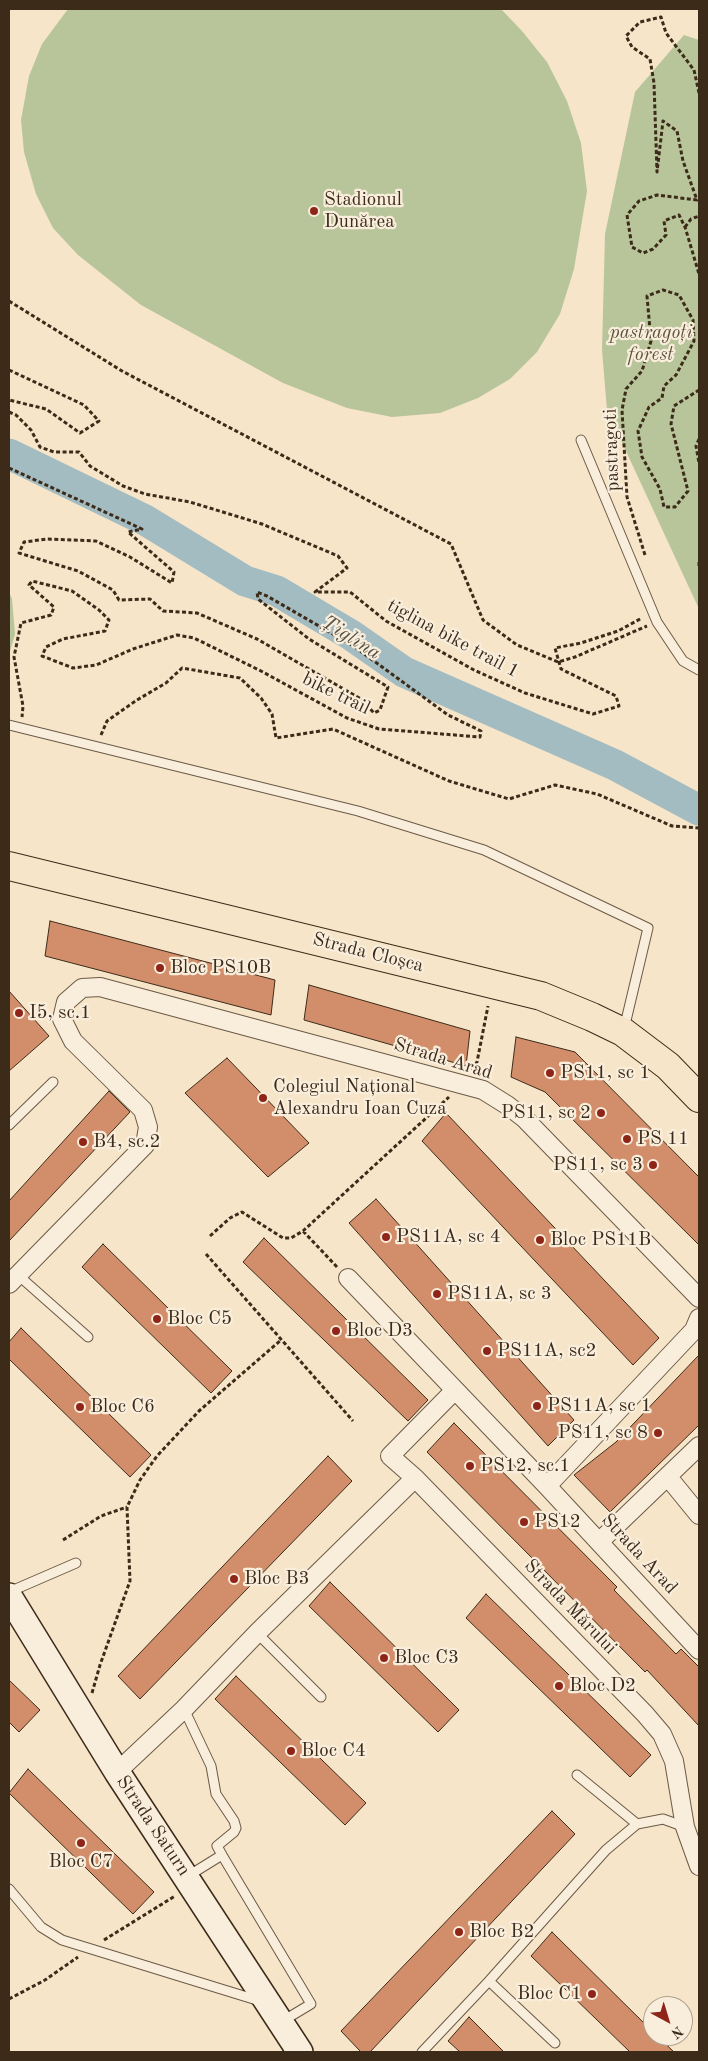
<!DOCTYPE html>
<html>
<head>
<meta charset="utf-8">
<style>
  body { margin:0 }
  #map { position:relative; width:708px; height:2061px; overflow:hidden; background:#f6e5c9; font-family:"Old Standard TT",serif }
  canvas { display:block }
  .frame { position:absolute; inset:0; border:10px solid #3d2b1a; pointer-events:none }
  .north { position:absolute; left:643px; top:1996px; width:50px; height:50px; box-sizing:border-box; background:#f9eedc; border:1px solid #aea08e; border-radius:50%; rotate:141deg; font-size:14px; font-weight:700; line-height:20px; text-align:center; color:#3d2b1a }
  .north::after { content:''; display:block; margin:auto; width:18px; height:22px; background:#8f2418; clip-path:polygon(50% 0,100% 100%,50% 72%,0 100%) }
</style>
</head>
<body>
<div id="map">
<canvas width="708" height="2061"></canvas>
<div class="frame"></div>
<div class="north">N</div>
</div>
<script>
const ctx = document.querySelector('canvas').getContext('2d');
ctx.lineJoin = 'round';
function fillPath(path, color) { ctx.fillStyle = color; ctx.fill(path, 'evenodd'); }
const shape = rows => new Path2D(rows.map(r => 'M' + r).join(''));
function trace(path, color, width, dash) { ctx.strokeStyle = color; ctx.lineWidth = width; ctx.lineCap = dash ? 'butt' : 'round'; ctx.setLineDash(dash || []); ctx.stroke(path); }
function drawText(font, color, halo, rows, align = 'center') {
  ctx.font = font + ' "Old Standard TT",serif'; ctx.lineWidth = 4.5; ctx.setLineDash([]); ctx.textBaseline = 'middle'; ctx.strokeStyle = halo; ctx.fillStyle = color; for (const [text, x, y, turn = 0] of rows) {
    ctx.save(); ctx.translate(x, y); ctx.rotate((+turn || 0) * Math.PI / 180); ctx.textAlign = isNaN(turn) ? turn : align; if (halo) ctx.strokeText(text, 0, 0); ctx.fillText(text, 0, 0); ctx.restore();
  }
}
const green = shape([
  [68,9,501,9,522,31,547,62,567,101,581,143,587,191,574,269,560,314,537,352,510,379,478,398,440,413,392,417,347,408,283,383,141,305,78,255,53,228,36,194,24,152,21,120,29,76,42,44],
  [684,35,699,40,699,609,607,410,602,350,605,234,635,92],
  [9,592,12,599,15,634,9,655]
]);
const river = shape([
  [9,454,145,520,245,581,277,591,351,635,404,672,615,765,699,810]
]);
const building = shape([
  [50,921,275,980,271,1015,45,956,50,921],
  [309,985,470,1031,466,1066,304,1020,309,985],
  [9,991,49,1036,9,1071,9,991],
  [516,1037,575,1052,699,1177,699,1245,545,1092,511,1077,516,1037],
  [227,1058,309,1143,268,1177,185,1093,227,1058],
  [109,1091,130,1112,9,1241,9,1201,109,1091],
  [446,1113,659,1338,633,1365,422,1141,446,1113],
  [376,1199,574,1420,548,1446,349,1223,376,1199],
  [264,1238,428,1400,408,1421,243,1262,264,1238],
  [103,1244,232,1371,211,1393,82,1267,103,1244],
  [21,1328,151,1455,130,1477,9,1359,9,1342,21,1328],
  [699,1355,699,1425,610,1512,574,1475,616,1442,699,1355],
  [454,1423,617,1587,614,1590,676,1654,681,1649,699,1667,699,1726,647,1670,645,1672,427,1452,454,1423],
  [328,1456,352,1481,140,1699,118,1676,328,1456],
  [330,1582,459,1710,438,1732,309,1606,330,1582],
  [486,1594,651,1755,630,1777,466,1618,486,1594],
  [236,1676,366,1803,345,1825,215,1699,236,1676],
  [9,1680,40,1710,19,1732,9,1722,9,1680],
  [28,1769,154,1892,133,1914,9,1793,28,1769],
  [552,1811,575,1834,370,2052,361,2052,341,2031,552,1811],
  [552,1932,653,2032,653,2036,657,2036,674,2052,630,2052,531,1956,552,1932],
  [469,2017,504,2052,460,2052,448,2041,469,2017]
]);
const path = shape([
  [699,93,694,70,666,33,661,17,640,22,626,36,632,47,650,59,654,83,657,172,663,121,677,131,683,161,697,200,657,195,639,201,627,215,632,247,643,253,653,249,666,235,664,221,679,215,685,227,699,274],
  [685,227,691,219,699,216],
  [9,301,122,371,451,544,483,620,517,645,558,662,575,657,647,626],
  [9,370,84,405,99,421,80,433,46,409,9,400],
  [9,412,16,415,31,430,40,447,54,452,79,452,90,466,123,486,145,494,190,502,262,524,338,556,347,568,315,592,350,592,386,621,474,670,525,693,593,714,619,706,616,696,561,669,555,648,581,643,618,631,642,618],
  [699,439,696,446,699,463],
  [9,468,142,529,128,532,174,572,172,583,130,557,96,541,47,539,24,542,19,553,78,571,113,590,119,600,150,599,163,611,197,613,257,639,361,699,374,713,380,710,388,687,309,639,258,599,257,592,267,596,352,645,448,715,481,731,480,737,379,729,347,718,261,671,194,638,177,635,133,649,96,665,73,668,42,656,46,647,63,639,105,631,109,620,99,610,72,591,32,581,29,585,54,607,51,615,21,623,14,657,23,706,22,717],
  [645,555,627,497,622,410,626,389,642,371,651,341,647,296,663,290,679,295,693,320,694,341,676,375,664,386,662,398,649,407,638,431,642,457,660,489,664,507,675,507,688,491,671,424,674,406,699,390],
  [699,562,699,566],
  [101,735,107,721,137,700,166,683,182,668,240,678,261,698,272,714,276,738,333,729,449,781,509,799,555,785,597,794,672,826,699,828],
  [472,1070,477,1062,488,1006],
  [303,1231,337,1267],
  [210,1236,230,1218,242,1212,283,1238,291,1238,303,1231,449,1097],
  [206,1254,353,1421],
  [63,1540,101,1516,127,1507],
  [92,1693,100,1665,130,1581,127,1507,140,1480,157,1456,199,1411,281,1340],
  [104,1940,175,1896],
  [9,1999,45,1980,78,1957]
]);
const lane = shape([
  [581,440,657,622,683,661,699,670],
  [9,725,358,811,484,850,648,928,624,1029],
  [9,1125,53,1082],
  [18,1275,88,1337],
  [9,1592,76,1563],
  [257,1633,321,1697],
  [184,1709,211,1766,216,1794,234,1821,236,1828,234,1832,217,1846,222,1855],
  [577,1775,637,1824],
  [188,1876,222,1855,311,2004,281,2022],
  [9,1889,41,1927,62,1940,260,2001],
  [489,1981,555,2043],
  [422,2052,489,1981,606,1850,637,1824,663,1819,685,1827]
]);
const street = shape([
  [348,1278,547,1486,699,1650],
  [9,1284,145,1145,148,1127,143,1110,73,1041,62,1019,66,1002,82,988,100,987,483,1090,507,1105,524,1118,699,1298],
  [455,1390,390,1456,415,1478,645,1714,662,1734,674,1761,685,1827,699,1866],
  [668,1477,699,1515],
  [547,1486,694,1330,699,1318],
  [599,1542,699,1446],
  [117,1772,184,1709,257,1633,415,1478]
]);
const secondary = shape([
  [9,1596,117,1772,300,2052]
]);
const primary = shape([
  [9,866,541,996,592,1017,623,1032,668,1066,699,1098]
]);
const markers = [
  [314,211,5,"#8f2418"],
  [160,968,5,"#8f2418"],
  [19,1013,5,"#8f2418"],
  [550,1073,5,"#8f2418"],
  [263,1098,5,"#8f2418"],
  [601,1113,5,"#8f2418"],
  [627,1139,5,"#8f2418"],
  [83,1142,5,"#8f2418"],
  [653,1165,5,"#8f2418"],
  [386,1237,5,"#8f2418"],
  [540,1240,5,"#8f2418"],
  [437,1294,5,"#8f2418"],
  [157,1319,5,"#8f2418"],
  [336,1331,5,"#8f2418"],
  [487,1351,5,"#8f2418"],
  [537,1406,5,"#8f2418"],
  [80,1407,5,"#8f2418"],
  [658,1433,5,"#8f2418"],
  [470,1466,5,"#8f2418"],
  [524,1522,5,"#8f2418"],
  [234,1579,5,"#8f2418"],
  [384,1658,5,"#8f2418"],
  [559,1686,5,"#8f2418"],
  [291,1751,5,"#8f2418"],
  [81,1843,5,"#8f2418"],
  [459,1932,5,"#8f2418"],
  [592,1994,5,"#8f2418"]
];
const poiNames = [
  ["Stadionul",324,200],
  ["Dunărea",324,222],
  ["Bloc PS10B",170,968],
  ["I5, sc.1",29,1013],
  ["PS11, sc 1",560,1073],
  ["Colegiul Național",273,1087],
  ["Alexandru Ioan Cuza",273,1109],
  ["PS11, sc 2",591,1113,"right"],
  ["PS 11",637,1139],
  ["B4, sc.2",93,1142],
  ["PS11, sc 3",643,1165,"right"],
  ["PS11A, sc 4",396,1237],
  ["Bloc PS11B",550,1240],
  ["PS11A, sc 3",447,1294],
  ["Bloc C5",167,1319],
  ["Bloc D3",346,1331],
  ["PS11A, sc2",497,1351],
  ["PS11A, sc 1",547,1406],
  ["Bloc C6",90,1407],
  ["PS11, sc 8",648,1433,"right"],
  ["PS12, sc.1",480,1466],
  ["PS12",534,1522],
  ["Bloc B3",244,1579],
  ["Bloc C3",394,1658],
  ["Bloc D2",569,1686],
  ["Bloc C4",301,1751],
  ["Bloc C7",81,1862,"center"],
  ["Bloc B2",469,1932],
  ["Bloc C1",582,1994,"right"]
];
const parkNames = [
  ["pastragoți",651,333],
  ["forest",651,355]
];
const streetNames = [
  ["pastragoti",612,450,-92],
  ["tiglina bike trail 1",453,639,28],
  ["bike trail",336,694,26],
  ["Strada Cloșca",368,953,14],
  ["Strada Arad",443,1059,17],
  ["Strada Arad",639,1554,47],
  ["Strada Mărului",570,1607,46],
  ["Strada Saturn",153,1826,56]
];
const waterNames = [
  ["Țiglina",351,638,32]
];
fillPath(green, '#b8c59a');
trace(river, '#a3bcc2', 31);
fillPath(building, '#d28e6b');
trace(building, '#3d2b1a', 1);
trace(lane, '#6b5a46', 11);
trace(street, '#6b5a46', 20);
trace(secondary, '#3d2b1a', 28);
trace(primary, '#3d2b1a', 30);
trace(path, '#3d2b1a', 3, [4, 2.5]);
trace(lane, '#f9eedc', 9);
trace(street, '#f9eedc', 18);
trace(secondary, '#f9eedc', 25);
trace(primary, '#f6e5c9', 28);
for (const [x, y, r, color] of markers) { const dot = new Path2D(); dot.arc(x, y, r, 0, 2 * Math.PI); ctx.fillStyle = color; ctx.fill(dot); trace(dot, '#f9eedc', 2); }
drawText('19px', '#3d2b1a', '#f9eedc', poiNames, 'left');
drawText('italic 19px', '#5c523a', '#f9eedc', parkNames);
drawText('19px', '#3d2b1a', '#f9eedc', streetNames);
drawText('italic 20px', '#564f44', '#f9eedc', waterNames);
</script>
</body>
</html>
